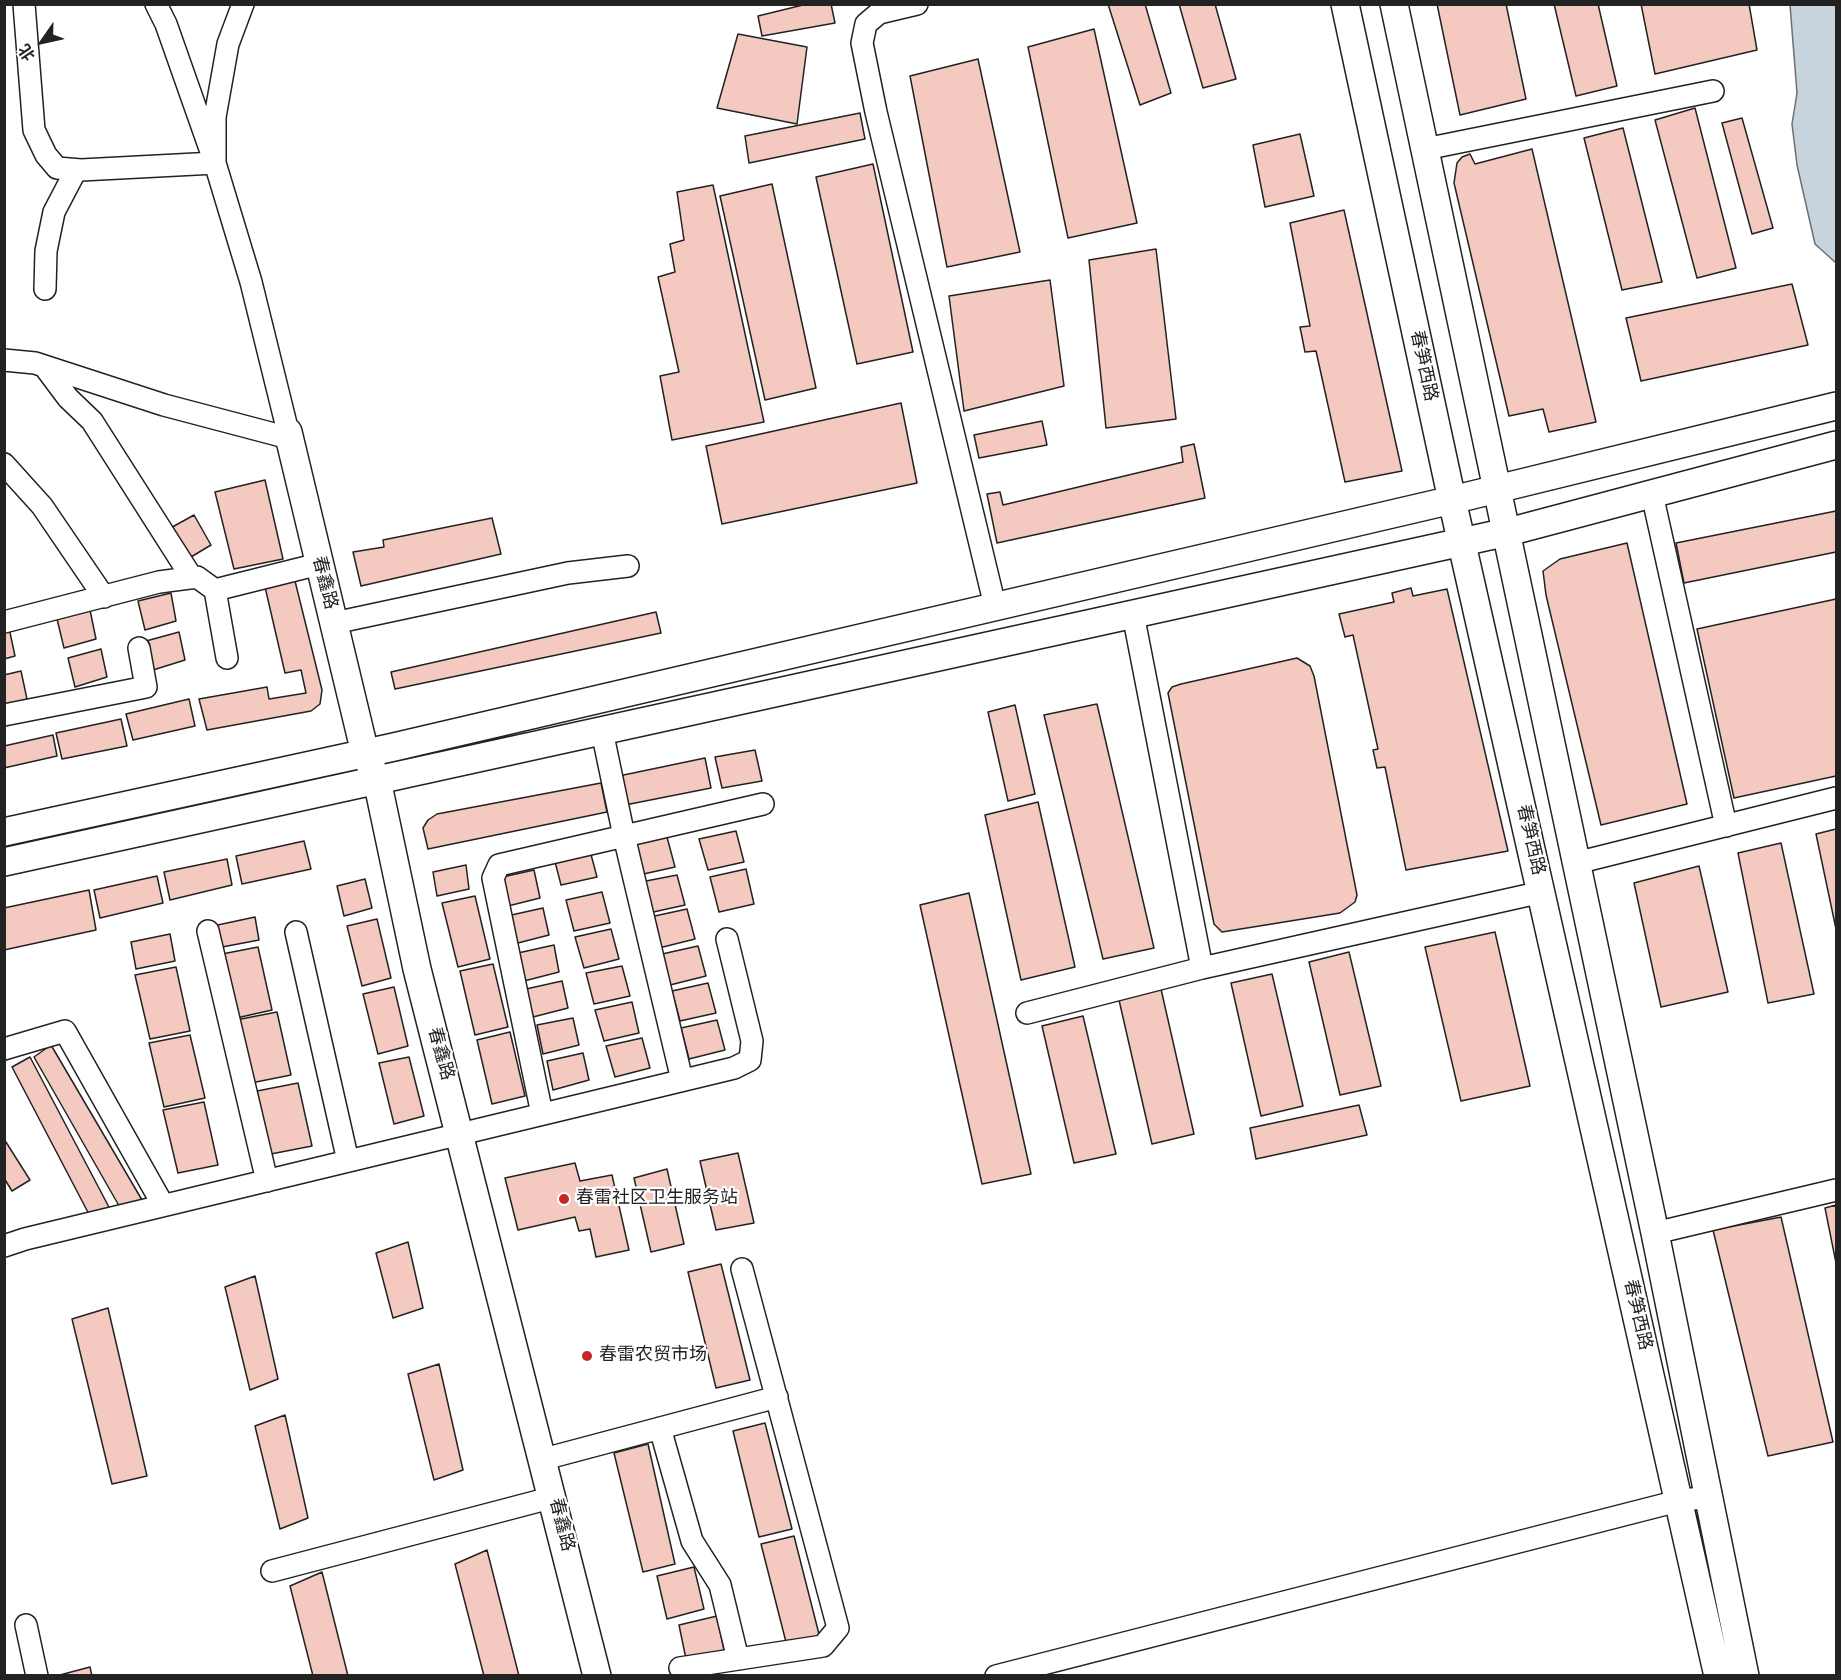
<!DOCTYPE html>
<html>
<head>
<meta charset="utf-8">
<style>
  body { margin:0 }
  #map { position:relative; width:1841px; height:1680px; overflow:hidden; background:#fff; font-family:Jost,"Noto Sans SC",sans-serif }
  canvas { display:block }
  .frame { position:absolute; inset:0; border:6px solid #222; pointer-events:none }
  .north { position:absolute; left:12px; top:12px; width:60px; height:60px; -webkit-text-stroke:4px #fff; paint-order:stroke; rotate:236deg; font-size:16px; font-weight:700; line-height:24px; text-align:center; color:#222 }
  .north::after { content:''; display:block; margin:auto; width:21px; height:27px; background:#222; clip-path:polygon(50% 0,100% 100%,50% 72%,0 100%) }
</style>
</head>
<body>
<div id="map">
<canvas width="1841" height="1680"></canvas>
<div class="frame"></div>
<div class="north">北</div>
</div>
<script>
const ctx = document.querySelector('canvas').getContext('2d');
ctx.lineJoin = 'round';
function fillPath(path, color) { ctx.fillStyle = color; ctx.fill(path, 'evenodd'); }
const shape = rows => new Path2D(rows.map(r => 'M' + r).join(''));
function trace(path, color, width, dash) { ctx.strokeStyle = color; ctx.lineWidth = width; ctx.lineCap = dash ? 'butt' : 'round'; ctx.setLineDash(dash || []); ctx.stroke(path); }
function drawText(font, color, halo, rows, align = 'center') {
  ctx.font = font + ' Jost,"Noto Sans SC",sans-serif'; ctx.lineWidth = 4.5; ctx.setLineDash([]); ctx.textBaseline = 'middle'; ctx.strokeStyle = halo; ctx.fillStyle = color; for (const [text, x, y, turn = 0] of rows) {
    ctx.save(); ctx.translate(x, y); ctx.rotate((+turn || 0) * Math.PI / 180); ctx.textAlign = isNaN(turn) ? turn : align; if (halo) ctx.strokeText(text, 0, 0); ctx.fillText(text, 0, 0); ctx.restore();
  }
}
const water = shape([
  [1790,5,1836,5,1836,263,1815,244,1797,165,1792,124,1797,93,1790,5]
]);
const building = shape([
  [807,4,831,4,835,23,762,36,758,16,807,4],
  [1108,4,1145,4,1171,93,1140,105,1108,4],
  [1179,4,1215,4,1236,79,1203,88,1179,4],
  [1437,4,1506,4,1526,99,1460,115,1437,4],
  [1554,4,1598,4,1617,86,1576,96,1554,4],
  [1641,4,1749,4,1757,50,1655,74,1641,4],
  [1094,29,1137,223,1068,238,1028,47,1094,29],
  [738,34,807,47,797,124,717,108,738,34],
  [978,59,1020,252,947,267,910,76,978,59],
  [1695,108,1736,268,1697,278,1655,120,1695,108],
  [860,113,865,139,749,163,745,136,860,113],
  [1742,118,1773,228,1752,234,1722,123,1742,118],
  [1623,128,1662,282,1622,290,1584,138,1623,128],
  [1300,134,1314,196,1265,207,1253,145,1300,134],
  [1532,149,1596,422,1549,432,1543,409,1509,416,1454,183,1457,163,1462,157,1470,154,1475,164,1532,149],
  [873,164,913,352,857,364,816,177,873,164],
  [772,184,816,388,765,400,720,196,772,184],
  [713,185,764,422,672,440,660,376,679,372,658,277,675,272,670,244,684,240,677,192,713,185],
  [1344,210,1402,471,1345,482,1316,351,1305,352,1300,327,1310,326,1290,223,1344,210],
  [1156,249,1176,419,1106,428,1089,260,1156,249],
  [1050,280,1064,386,964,411,949,296,1050,280],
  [1792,284,1808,345,1641,381,1626,318,1792,284],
  [901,403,917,483,722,524,706,446,901,403],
  [1042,421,1047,445,979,458,974,435,1042,421],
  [1194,444,1205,498,997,543,987,494,1000,492,1003,505,1183,462,1181,447,1194,444],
  [265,480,283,559,234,569,215,492,265,480],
  [1836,511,1836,552,1684,583,1676,543,1836,511],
  [194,515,211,545,186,560,167,530,194,515],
  [492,518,501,554,361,586,353,552,384,547,383,540,492,518],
  [1627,543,1687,804,1601,825,1546,595,1543,571,1560,559,1627,543],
  [295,581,322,690,320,704,311,711,207,730,199,699,267,687,269,699,306,693,301,670,285,673,265,587,295,581],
  [1411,588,1413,596,1447,589,1508,851,1406,870,1385,767,1377,768,1373,750,1378,749,1353,635,1345,637,1339,614,1394,602,1392,593,1411,588],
  [171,593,176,621,145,630,138,601,171,593],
  [1836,599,1836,776,1734,798,1697,629,1836,599],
  [90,610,96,639,64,648,57,619,90,610],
  [656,612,661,633,395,689,391,672,656,612],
  [9,628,15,656,4,659,4,629,9,628],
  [179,632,185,660,153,670,146,641,179,632],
  [101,649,107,677,75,687,68,658,101,649],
  [1297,658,1310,666,1314,676,1357,895,1355,902,1340,913,1222,932,1214,924,1168,693,1172,687,1181,684,1297,658],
  [21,671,27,699,4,706,4,675,21,671],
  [189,699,195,726,133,740,126,714,189,699],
  [1097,704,1154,948,1103,959,1044,715,1097,704],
  [1015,705,1035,794,1008,801,988,712,1015,705],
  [121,719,127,746,62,759,56,733,121,719],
  [53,735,57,756,4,768,4,746,53,735],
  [755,750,762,781,722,788,715,757,755,750],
  [705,758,711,788,620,806,614,777,705,758],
  [601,783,607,812,428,849,423,828,428,820,437,814,601,783],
  [1038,802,1075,967,1021,980,985,815,1038,802],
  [1836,829,1836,929,1816,834,1836,829],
  [736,831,744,862,708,870,699,839,736,831],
  [667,837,675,867,639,875,631,844,667,837],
  [304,841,311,869,242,884,236,856,304,841],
  [1781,843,1814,994,1768,1003,1738,853,1781,843],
  [589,847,597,877,561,885,553,854,589,847],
  [227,859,232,885,170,900,164,872,227,859],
  [466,865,469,889,437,896,433,872,466,865],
  [1699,866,1728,992,1661,1007,1634,883,1699,866],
  [746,869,754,904,719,912,710,877,746,869],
  [534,870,540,898,504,907,498,878,534,870],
  [677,875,685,905,649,913,641,882,677,875],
  [157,876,163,903,100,918,94,890,157,876],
  [365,879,372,908,344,916,337,886,365,879],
  [89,890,96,930,4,950,4,908,89,890],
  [602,892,610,923,574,931,566,900,602,892],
  [969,893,1031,1174,982,1184,920,905,969,893],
  [475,896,490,959,458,967,442,903,475,896],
  [543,908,549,935,514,944,507,916,543,908],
  [687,909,695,939,659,948,650,917,687,909],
  [255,917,259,940,217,948,213,926,255,917],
  [377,919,391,978,362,986,347,926,377,919],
  [611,929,619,959,584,968,575,937,611,929],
  [1495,932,1530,1086,1461,1101,1425,947,1495,932],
  [170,934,175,961,136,969,131,942,170,934],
  [554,945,559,972,524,981,518,953,554,945],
  [698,946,706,976,670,985,662,954,698,946],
  [258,947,272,1010,232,1019,217,955,258,947],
  [1349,952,1381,1086,1340,1095,1309,962,1349,952],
  [493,964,508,1027,475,1035,460,971,493,964],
  [622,966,630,996,594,1004,586,973,622,966],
  [176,967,190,1031,150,1039,135,975,176,967],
  [1272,974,1303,1106,1261,1116,1231,983,1272,974],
  [562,981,568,1008,533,1017,526,989,562,981],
  [708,983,716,1013,680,1021,672,991,708,983],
  [394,987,408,1046,378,1054,363,994,394,987],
  [1161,989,1194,1134,1152,1144,1119,1000,1161,989],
  [632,1002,639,1033,604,1041,595,1010,632,1002],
  [277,1012,291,1075,251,1083,236,1020,277,1012],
  [1083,1016,1116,1154,1074,1163,1042,1026,1083,1016],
  [573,1018,579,1045,543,1054,537,1025,573,1018],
  [717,1020,725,1050,689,1059,681,1028,717,1020],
  [510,1032,525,1096,492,1104,477,1040,510,1032],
  [190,1035,205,1098,164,1107,149,1043,190,1035],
  [642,1038,650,1068,615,1077,606,1046,642,1038],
  [51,1045,142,1200,122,1211,34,1057,51,1045],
  [583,1053,589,1080,553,1090,547,1061,583,1053],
  [30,1057,111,1211,92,1220,12,1067,30,1057],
  [409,1057,424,1116,394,1124,379,1063,409,1057],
  [298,1083,312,1146,271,1154,257,1091,298,1083],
  [204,1102,218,1165,178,1173,163,1110,204,1102],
  [1359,1105,1367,1135,1256,1159,1250,1128,1359,1105],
  [4,1139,30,1180,12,1191,4,1178,4,1139],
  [738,1153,754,1223,716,1230,700,1161,738,1153],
  [575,1163,580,1181,612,1175,629,1250,596,1257,590,1229,579,1231,575,1217,518,1230,505,1178,575,1163],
  [667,1169,684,1244,651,1252,634,1178,667,1169],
  [1836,1205,1836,1263,1825,1208,1836,1205],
  [1781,1217,1833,1442,1768,1456,1713,1230,1781,1217],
  [408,1242,423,1308,393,1318,376,1253,408,1242],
  [721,1264,750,1380,716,1388,688,1272,721,1264],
  [255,1276,278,1379,250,1390,225,1287,255,1276],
  [108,1308,147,1476,112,1484,72,1319,108,1308],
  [439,1364,463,1470,434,1480,408,1374,439,1364],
  [285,1415,308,1518,280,1529,255,1426,285,1415],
  [765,1423,792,1529,759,1537,733,1431,765,1423],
  [648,1444,675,1564,643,1572,614,1453,648,1444],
  [794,1536,821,1642,788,1650,761,1544,794,1536],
  [487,1550,519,1676,484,1676,455,1564,487,1550],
  [694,1567,704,1609,667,1619,657,1576,694,1567],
  [322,1572,348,1676,313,1676,290,1586,322,1572],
  [717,1616,724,1650,686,1659,679,1625,717,1616],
  [90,1667,92,1676,56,1676,90,1667]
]);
const minor = shape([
  [24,4,34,130,46,155,57,168,81,170,215,163,215,117,228,44,243,4],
  [156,4,166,24,215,163,251,282,288,432],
  [917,4,879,13,866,24,862,43,876,112,995,606],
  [1425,149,1713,91],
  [45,289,46,251,54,212,76,170],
  [4,360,35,363,164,405,289,438],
  [44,366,68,398,92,421,192,578],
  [4,464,42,506,104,597],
  [1652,494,1726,826],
  [215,590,227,658],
  [1133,614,1202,968],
  [4,622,159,582,197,577,215,590,319,564],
  [334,623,568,573,628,566],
  [4,715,146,687,139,648],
  [602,731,624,836,682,1080],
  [1576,863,1836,798],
  [208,931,267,1181],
  [296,932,348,1161],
  [1027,1013,1202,968,1542,892],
  [4,1049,65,1031,163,1205],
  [542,1114,493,878,499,865,763,804],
  [1655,1233,1836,1190],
  [4,1246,25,1239,734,1068,750,1060,752,1041,727,939],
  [660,1428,692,1541,720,1585,738,1659],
  [544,1459,777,1397],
  [272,1571,554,1497],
  [26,1625,37,1676],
  [680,1668,823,1646,838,1628,742,1269],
  [996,1676,1678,1501,1707,1497]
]);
const major = shape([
  [1345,4,1452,500,1718,1676],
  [1394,4,1655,1233,1745,1676],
  [288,432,365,753,377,780,417,969,597,1676],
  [4,832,394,747,1452,500,1836,406],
  [4,862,1512,531,1836,445]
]);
const markers = [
  [564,1199,6,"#c62828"],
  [587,1356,6,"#c62828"]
];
const streetNames = [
  ["春笋西路",1423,366,78],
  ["春鑫路",324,583,76],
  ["春笋西路",1530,840,77],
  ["春鑫路",440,1054,75],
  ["春笋西路",1637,1315,77],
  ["春鑫路",561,1525,76]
];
const poiNames = [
  ["春雷社区卫生服务站",576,1199],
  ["春雷农贸市场",599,1356]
];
fillPath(water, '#c7d3dd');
trace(water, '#6f6f6f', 1.5);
fillPath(building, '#f3c9c0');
trace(building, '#222', 1.5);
trace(minor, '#222', 24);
trace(major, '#222', 30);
trace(minor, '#fff', 21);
trace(major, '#fff', 27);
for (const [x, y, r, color] of markers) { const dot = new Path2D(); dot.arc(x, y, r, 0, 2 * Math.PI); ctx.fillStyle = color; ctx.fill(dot); trace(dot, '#fff', 2); }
drawText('18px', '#222', '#fff', streetNames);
drawText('18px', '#222', '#fff', poiNames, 'left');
</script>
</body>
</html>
